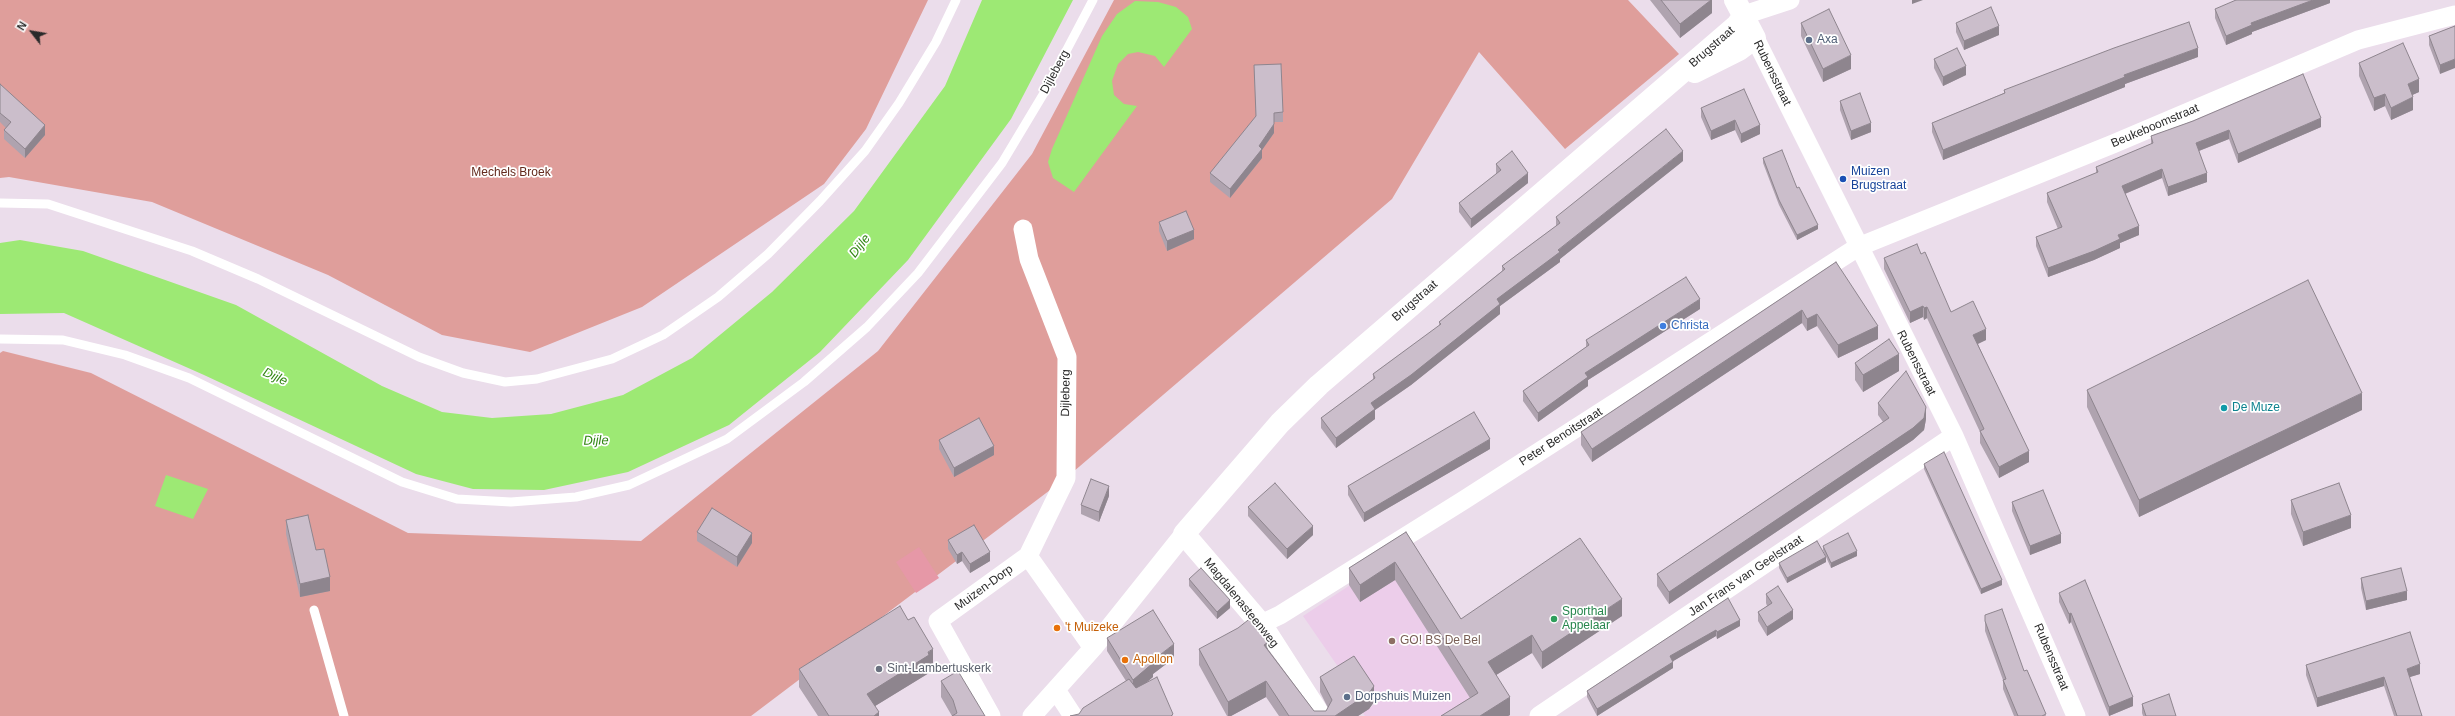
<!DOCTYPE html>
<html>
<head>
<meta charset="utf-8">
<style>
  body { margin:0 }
  #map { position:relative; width:2455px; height:716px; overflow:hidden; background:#ebddeb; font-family:Arial,sans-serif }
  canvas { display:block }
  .north { position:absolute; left:12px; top:12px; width:40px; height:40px; -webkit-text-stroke:3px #fff; paint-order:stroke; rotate:301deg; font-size:11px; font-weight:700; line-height:16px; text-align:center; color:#2a2a2a }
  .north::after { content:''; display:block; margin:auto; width:14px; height:18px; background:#2a2a2a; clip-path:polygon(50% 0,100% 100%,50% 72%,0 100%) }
</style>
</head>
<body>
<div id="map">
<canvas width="2455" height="716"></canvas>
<div class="north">N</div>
</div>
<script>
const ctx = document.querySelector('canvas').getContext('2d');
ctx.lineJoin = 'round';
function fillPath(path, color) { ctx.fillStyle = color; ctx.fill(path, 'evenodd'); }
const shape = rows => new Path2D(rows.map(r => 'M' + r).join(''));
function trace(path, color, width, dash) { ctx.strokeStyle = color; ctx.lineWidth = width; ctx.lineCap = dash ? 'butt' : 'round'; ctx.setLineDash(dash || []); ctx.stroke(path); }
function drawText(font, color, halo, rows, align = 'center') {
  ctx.font = font + ' Arial,sans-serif'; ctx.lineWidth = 3.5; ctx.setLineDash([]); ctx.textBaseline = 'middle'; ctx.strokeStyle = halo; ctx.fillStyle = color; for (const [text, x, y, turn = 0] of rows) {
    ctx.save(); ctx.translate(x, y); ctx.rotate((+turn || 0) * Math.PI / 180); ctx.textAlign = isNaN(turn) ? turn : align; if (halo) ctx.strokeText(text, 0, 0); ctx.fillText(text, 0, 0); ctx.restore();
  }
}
const education = shape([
  [1405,549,1510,715,1508,716,1365,716,1363,713,1379,701,1355,666,1343,674,1303,616]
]);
const green = shape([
  [0,0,928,0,866,129,824,184,642,307,530,352,442,335,328,275,152,202,9,177,0,178],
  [1114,0,1628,0,1679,54,1565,149,1479,52,1392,199,1066,478,751,716,0,716,0,353,3,351,91,373,408,533,641,541,878,351,1032,154]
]);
const pitch = shape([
  [919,547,939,578,916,593,896,562]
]);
const water = shape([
  [982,0,1073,0,1011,119,908,260,820,352,729,425,628,472,544,490,473,489,416,474,204,375,64,313,0,314,0,243,20,240,83,251,236,305,382,386,442,412,492,418,551,414,623,395,692,358,772,292,854,211,945,86],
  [1135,1,1158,2,1176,7,1188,17,1192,29,1164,67,1155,56,1138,52,1128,54,1118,64,1112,81,1114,95,1124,104,1137,106,1074,192,1053,178,1048,162,1052,149,1102,36,1117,14],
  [166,475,208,489,193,519,155,506]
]);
const lane = shape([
  [0,203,48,204,192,251,258,279,419,357,463,373,505,382,537,379,612,359,663,335,718,297,768,254,820,201,865,151,899,103,936,42,956,0],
  [0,339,63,340,125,355,189,378,402,482,457,499,511,502,576,497,629,485,727,439,804,382,867,327,918,273,1002,163,1044,93,1093,0],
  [314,610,344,716]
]);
const street = shape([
  [1744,15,1790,0],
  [1755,38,1954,436,2076,716],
  [1023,229,1029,259,1067,357,1066,478,1028,556],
  [1261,624,1280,615,1464,500,1858,247,2113,144,2358,40,2455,15],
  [1056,690,1073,716],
  [991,716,938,621,1028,556,1093,648],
  [1032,716,1093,648,1184,534],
  [1539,716,1954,436]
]);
const secondary = shape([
  [1695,72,1739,50,1755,38,1735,0],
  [1320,716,1261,624,1184,534,1280,423,1319,385,1737,25,1744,15]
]);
const wall = shape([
  [1650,0,1712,0,1712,13,1680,38],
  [2330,0,2330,3,2252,32,2252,34,2226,45,2215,18,2215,9],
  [1801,23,1851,69,1823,82,1801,36],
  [1956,23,1999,35,1964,50,1956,32],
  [2455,26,2440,74,2429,45,2429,36],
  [2198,57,2125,84,2125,87,1943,160,1932,132,1932,123,2004,93,2004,90],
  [1934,59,1966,75,1943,86,1934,68],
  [2359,63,2419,92,2412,95,2413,110,2391,120,2385,106,2374,111,2359,76],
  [1254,65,1283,112,1283,122,1274,122,1274,133,1262,150,1262,158,1230,198,1210,182,1210,173,1256,117],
  [0,84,45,135,25,158,4,139,4,130,6,128,0,122],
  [1840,101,1871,132,1851,140,1840,110],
  [1701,108,1760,125,1760,134,1741,143,1735,130,1711,140,1701,117],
  [2193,121,2321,127,2238,163,2229,139,2199,151,2207,182,2168,196,2162,178,2125,194,2139,235,2120,243,2120,248,2094,260,2048,277,2036,246,2036,237,2058,229,2047,202,2047,193,2096,173,2096,167,2151,144,2151,136],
  [1763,158,1797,188,1818,229,1797,240,1779,205,1763,163],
  [1683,161,1560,259,1560,262,1500,306,1500,314,1411,385,1375,410,1375,419,1336,448,1321,428,1321,418,1373,380,1373,374,1439,326,1439,322,1502,271,1502,266,1556,226,1556,217],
  [1496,164,1528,183,1471,228,1459,212,1459,203,1496,174],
  [1159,222,1194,239,1167,251,1159,231],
  [1921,254,1951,312,1986,340,1978,344,2029,462,1999,478,1980,443,1980,432,1927,318,1924,320,1923,317,1910,323,1884,269,1884,258],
  [1836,262,1878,339,1838,358,1817,326,1807,331,1802,323,1592,462,1581,445,1581,432],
  [1700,309,1588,380,1588,386,1538,422,1523,401,1523,391,1586,347,1586,340],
  [1855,363,1899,371,1863,392,1855,380],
  [2087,390,2362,410,2139,517,2087,407],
  [1878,403,1926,419,1924,430,1913,440,1669,604,1657,586,1657,574,1883,422,1878,415],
  [939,440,994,455,954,477,939,449],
  [1490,449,1364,522,1348,495,1348,486],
  [1924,464,2002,585,1981,594,1924,469],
  [1109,496,1099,522,1081,514,1081,505],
  [2291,500,2351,528,2303,546,2291,514],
  [2012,502,2061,543,2030,555,2012,511],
  [1248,507,1313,535,1287,559,1248,516],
  [286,520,316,550,330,591,300,597,286,534],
  [697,532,752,543,737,567,697,541],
  [1406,532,1461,619,1622,616,1542,669,1532,653,1496,675,1510,715,1508,716,1441,716,1470,698,1395,580,1360,602,1349,585,1349,568],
  [948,540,990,561,970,573,962,561,957,564,948,549],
  [1823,546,1857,556,1831,568,1826,557,1826,562,1787,583,1779,568,1779,563,1826,557,1823,550],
  [2361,578,2407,600,2366,610,2361,588],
  [1189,579,1230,608,1217,619,1189,586],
  [2059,593,2133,706,2109,716,2071,622,2069,624,2059,602],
  [1766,594,1793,619,1767,636,1758,621,1758,612,1767,606,1766,603],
  [1728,598,1740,626,1717,639,1716,636,1673,661,1673,668,1597,716,1587,697,1587,691],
  [1985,615,2024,671,2046,716,2014,716,2003,689,2003,680,1985,631],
  [1107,638,1174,658,1153,674,1153,677,1146,683,1173,716,1079,714,1126,681,1107,651],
  [1199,649,1268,649,1314,711,1326,711,1328,708,1320,692,1320,677,1374,702,1369,709,1358,716,1279,716,1266,697,1231,716,1227,716,1199,665],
  [2306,665,2420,674,2409,677,2422,716,2394,716,2384,686,2317,707,2306,675],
  [933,667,929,669,929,673,875,706,879,716,818,716,799,687,799,669],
  [941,681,985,716,952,716,941,697],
  [2142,704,2176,716,2143,716,2142,713]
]);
const shadedWall = shape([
  [1711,0,1712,0,1712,13,1680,38,1680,24],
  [1912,0,1923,0,1912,4],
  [2313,0,2330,0,2330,3,2252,32,2252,34,2226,45,2226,36,2251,23],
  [1999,26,1999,35,1964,50,1964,41],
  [2198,48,2198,57,2125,84,2125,87,1943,160,1943,150,2124,75],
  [1851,55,1851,69,1823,82,1823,69],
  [2455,59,2455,68,2440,74,2440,65],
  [1966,66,1966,75,1943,86,1943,77],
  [2419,79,2419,92,2408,97,2408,84],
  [2385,94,2385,106,2374,111,2374,98],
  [2413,97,2413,110,2391,120,2391,108],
  [2321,118,2321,127,2238,163,2238,154],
  [1735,120,1735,130,1711,140,1711,131],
  [1871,123,1871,132,1851,140,1851,131],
  [1274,124,1274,133,1262,150,1262,158,1230,198,1230,189,1259,146],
  [45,125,45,135,25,158,25,149],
  [1760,125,1760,134,1741,143,1741,134],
  [2229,130,2229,139,2196,152,2196,143],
  [1683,151,1683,161,1560,259,1560,262,1500,306,1500,314,1411,385,1375,410,1375,419,1336,448,1336,438,1371,403,1497,299],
  [2162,169,2162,178,2122,195,2122,186],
  [1528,173,1528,183,1471,228,1471,219],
  [2207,173,2207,182,2168,196,2168,187],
  [1818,225,1818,229,1797,240,1797,235],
  [2139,226,2139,235,2120,243,2120,248,2094,260,2048,277,2048,268,2118,235],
  [1194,230,1194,239,1167,251,1167,241],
  [1700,299,1700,309,1588,380,1588,386,1538,422,1538,413,1585,373],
  [1923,306,1923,317,1910,323,1910,312],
  [1927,307,1927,318,1924,320,1924,308],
  [1802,310,1802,323,1592,462,1592,449],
  [1817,314,1817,326,1807,331,1807,319],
  [1878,326,1878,339,1838,358,1838,345],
  [1986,329,1986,340,1973,346,1973,335],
  [1899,354,1899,371,1863,392,1863,375],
  [2362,393,2362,410,2139,517,2139,500],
  [1926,407,1926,419,1924,430,1913,440,1669,604,1669,592],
  [1490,439,1490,449,1364,522,1364,513],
  [994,446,994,455,954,477,954,468],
  [2029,451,2029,462,1999,478,1999,467],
  [1109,486,1109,496,1099,522,1099,512],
  [2351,515,2351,528,2303,546,2303,532],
  [1313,526,1313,535,1287,559,1287,549],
  [752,533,752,543,737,567,737,557],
  [2061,534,2061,543,2030,555,2030,546],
  [1857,551,1857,556,1831,568,1831,563],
  [962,552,962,561,957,564,957,555],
  [990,552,990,561,970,573,970,564],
  [1826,557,1826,562,1787,583,1787,578],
  [1395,562,1395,580,1360,602,1360,585],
  [330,577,330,591,300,597,300,584],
  [2002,580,2002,585,1981,594,1981,589],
  [2407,591,2407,600,2366,610,2366,601],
  [1622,599,1622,616,1542,669,1542,652],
  [1230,600,1230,608,1217,619,1217,612],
  [1793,610,1793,619,1767,636,1767,627],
  [2071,613,2071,622,2069,624,2069,614],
  [1740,620,1740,626,1717,639,1717,632],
  [1716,630,1716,636,1670,663,1670,656],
  [1532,635,1532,653,1488,680,1488,662],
  [1268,642,1268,658,1264,645],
  [1174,644,1174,658,1153,674,1153,677,1133,694,1133,680,1152,661],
  [933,649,933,667,929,669,929,673,867,711,867,694],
  [1673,662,1673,668,1597,716,1597,709],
  [2420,664,2420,674,2407,678,2407,669],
  [2384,677,2384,686,2317,707,2317,698],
  [1266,681,1266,697,1231,716,1228,716,1228,702],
  [1374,686,1374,702,1369,709,1358,716,1335,716],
  [1510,697,1510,715,1508,716,1480,716],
  [2133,697,2133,706,2109,716,2109,707],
  [879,712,879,716,874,716]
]);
const building = shape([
  [1661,0,1711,0,1680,24,1661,0],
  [2236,0,2313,0,2251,23,2252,25,2226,36,2215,9,2236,0],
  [1991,7,1999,26,1964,41,1956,23,1991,7],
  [1829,9,1851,55,1823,69,1801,23,1829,9],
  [2189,22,2198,48,2124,75,2125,77,1943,150,1932,123,2005,93,2004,90,2114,48,2189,22],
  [2455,26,2455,59,2440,65,2429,36,2455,26],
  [2403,43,2419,79,2408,84,2413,97,2391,108,2385,94,2374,98,2359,63,2403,43],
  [1957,48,1966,66,1943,77,1934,59,1957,48],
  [1281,64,1283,112,1274,113,1274,124,1259,146,1262,149,1230,189,1210,173,1256,116,1254,65,1281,64],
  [2303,74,2321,118,2238,154,2229,130,2196,143,2207,173,2168,187,2162,169,2122,186,2139,226,2118,235,2120,239,2094,251,2048,268,2036,237,2062,227,2047,193,2098,172,2096,167,2153,143,2151,136,2193,121,2303,74],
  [0,84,45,125,25,149,4,130,11,122,0,113,0,84],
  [1744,89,1760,125,1741,134,1735,120,1711,131,1701,108,1744,89],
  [1860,93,1871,123,1851,131,1840,101,1860,93],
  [1666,129,1683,151,1558,250,1560,252,1497,299,1500,304,1411,375,1371,403,1375,409,1336,438,1321,418,1375,378,1373,374,1441,324,1439,322,1505,269,1502,266,1560,223,1556,217,1666,129],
  [1782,150,1797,188,1799,187,1818,225,1797,235,1779,200,1763,158,1782,150],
  [1512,151,1528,173,1471,219,1459,203,1501,170,1496,164,1512,151],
  [1186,211,1194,230,1167,241,1159,222,1186,211],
  [1917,244,1921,254,1925,252,1951,312,1973,301,1986,329,1973,335,2029,451,1999,467,1980,431,1984,429,1927,307,1924,308,1923,306,1910,312,1884,258,1917,244],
  [1836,262,1878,326,1838,345,1817,314,1807,319,1802,310,1592,449,1581,432,1836,262],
  [1686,277,1700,299,1585,373,1588,377,1538,413,1523,391,1589,345,1586,340,1686,277],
  [2308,280,2362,393,2139,500,2087,390,2308,280],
  [1889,339,1899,354,1863,375,1855,363,1889,339],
  [1906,371,1926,407,1924,418,1913,428,1669,592,1657,574,1889,418,1878,403,1906,371],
  [1474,412,1490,439,1364,513,1348,486,1474,412],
  [979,418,994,446,954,468,939,440,979,418],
  [1944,452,2002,580,1981,589,1924,464,1944,452],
  [1091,479,1109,486,1099,512,1081,505,1091,479],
  [1275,483,1313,526,1287,549,1248,507,1275,483],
  [2339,483,2351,515,2303,532,2291,500,2339,483],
  [2043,490,2061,534,2030,546,2012,502,2043,490],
  [712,508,752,533,737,557,697,532,712,508],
  [308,515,316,550,324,549,330,577,300,584,286,520,308,515],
  [974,525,990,552,970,564,962,552,957,555,948,540,974,525],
  [1406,532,1461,619,1580,538,1622,599,1542,652,1532,635,1488,662,1510,697,1480,716,1441,716,1478,693,1395,562,1360,585,1349,568,1406,532],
  [1848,533,1857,551,1831,563,1823,546,1848,533],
  [1817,541,1826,557,1787,578,1779,563,1817,541],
  [1201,568,1230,600,1217,612,1189,579,1201,568],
  [2401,568,2407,591,2366,601,2361,578,2401,568],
  [2085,580,2133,697,2109,707,2071,613,2069,614,2059,593,2085,580],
  [1778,586,1793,610,1767,627,1758,612,1772,603,1766,594,1778,586],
  [1728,598,1740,620,1717,632,1716,630,1670,656,1673,662,1597,709,1587,691,1728,598],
  [900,606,908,620,914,617,933,649,928,652,929,655,867,694,879,712,874,716,829,716,799,669,900,606],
  [2002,609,2024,671,2027,670,2046,714,2042,716,2018,716,2003,680,2006,679,1985,621,1985,615,2002,609],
  [1153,610,1174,644,1152,661,1153,663,1133,680,1107,638,1153,610],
  [1252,617,1268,642,1264,645,1314,711,1326,711,1332,700,1320,677,1354,656,1374,686,1369,693,1335,716,1289,716,1266,681,1228,702,1199,649,1238,628,1252,617],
  [2410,632,2420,664,2407,669,2422,716,2397,716,2384,677,2317,698,2306,665,2410,632],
  [958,671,985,716,952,716,957,713,953,700,941,681,958,671],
  [1157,677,1173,714,1171,716,1070,716,1079,714,1083,708,1129,679,1136,688,1157,677],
  [2169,694,2176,716,2146,716,2142,704,2169,694]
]);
const markers = [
  [1809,40,4,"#5c6f8a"],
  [1843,179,4,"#1a4fb4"],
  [1663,326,4,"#3f7fe0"],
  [2224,408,4,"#0f9aa8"],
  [1554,619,4,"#2e9e5b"],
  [1057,628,4,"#e8710a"],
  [1392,641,4,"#8d6e63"],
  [1125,660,4,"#e8710a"],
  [879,669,4,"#6b7280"],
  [1347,697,4,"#5c6f8a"]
];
const serviceNames = [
  ["Axa",1817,40],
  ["Dorpshuis Muizen",1355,697]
];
const streetNames = [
  ["Brugstraat",1712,47,-41],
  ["Dijleberg",1055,72,-62],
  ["Rubensstraat",1772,73,64],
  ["Beukeboomstraat",2155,126,-23],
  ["Brugstraat",1415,301,-41],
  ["Rubensstraat",1916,363,63],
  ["Dijleberg",1066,393,-89],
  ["Peter Benoitstraat",1561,437,-33],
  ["Jan Frans van Geelstraat",1746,576,-34],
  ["Muizen-Dorp",984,588,-36],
  ["Magdalenasteenweg",1241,603,51],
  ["Rubensstraat",2051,657,67]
];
const transitNames = [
  ["Muizen",1851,172],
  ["Brugstraat",1851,186]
];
const parkNames = [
  ["Mechels Broek",511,173]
];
const shopNames = [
  ["Christa",1671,326]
];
const cultureNames = [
  ["De Muze",2232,408]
];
const leisureNames = [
  ["Sporthal",1562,612],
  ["Appelaar",1562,626]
];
const foodNames = [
  ["'t Muizeke",1065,628],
  ["Apollon",1133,660]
];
const educationNames = [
  ["GO! BS De Bel",1400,641]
];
const worshipNames = [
  ["Sint-Lambertuskerk",887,669]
];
const waterNames = [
  ["Dijle",860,246,-52],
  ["Dijle",275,377,25],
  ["Dijle",596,441,-1]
];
fillPath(education, '#eccdea');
fillPath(green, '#df9e9b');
fillPath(pitch, '#e698a7');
fillPath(water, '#9de974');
trace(lane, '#fff', 9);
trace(street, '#fff', 19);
trace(secondary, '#fff', 22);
fillPath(wall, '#afa3af');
fillPath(shadedWall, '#8e858e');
fillPath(building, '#cbbecb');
trace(building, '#8e858e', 1);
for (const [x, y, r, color] of markers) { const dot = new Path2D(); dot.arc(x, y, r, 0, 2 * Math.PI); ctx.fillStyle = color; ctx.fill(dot); trace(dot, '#fff', 1.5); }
drawText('12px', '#4e5e75', '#fff', serviceNames, 'left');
drawText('12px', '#2a2a2a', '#fff', streetNames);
drawText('12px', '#164399', '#fff', transitNames, 'left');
drawText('12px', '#642a1d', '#fff', parkNames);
drawText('12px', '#366cbe', '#fff', shopNames, 'left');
drawText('12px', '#0d838f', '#fff', cultureNames, 'left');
drawText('12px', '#27864d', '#fff', leisureNames, 'left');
drawText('12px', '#c56008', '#fff', foodNames, 'left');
drawText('12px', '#785e54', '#fff', educationNames, 'left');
drawText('12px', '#5b616d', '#fff', worshipNames, 'left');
drawText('italic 13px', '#328714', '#fff', waterNames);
</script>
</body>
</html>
